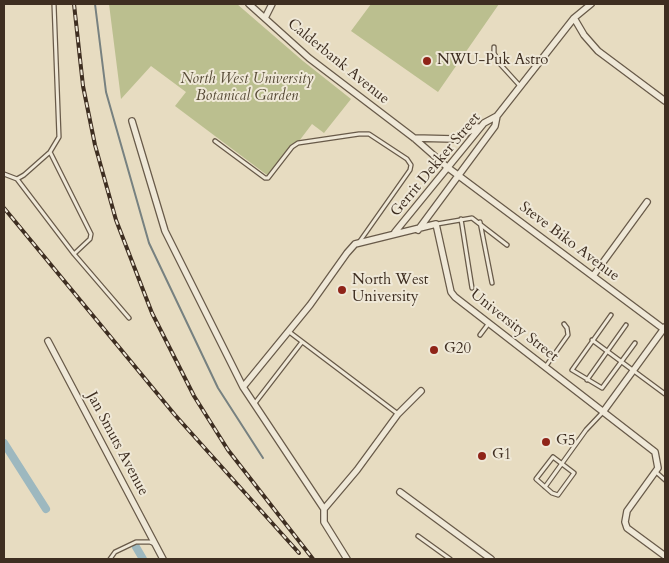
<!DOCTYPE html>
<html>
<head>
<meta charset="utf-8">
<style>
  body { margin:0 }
  #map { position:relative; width:669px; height:563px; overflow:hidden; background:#e7dcc1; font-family:Cardo,serif }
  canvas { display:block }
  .frame { position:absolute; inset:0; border:5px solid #3e2e21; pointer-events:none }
</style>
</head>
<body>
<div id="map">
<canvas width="669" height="563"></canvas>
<div class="frame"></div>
</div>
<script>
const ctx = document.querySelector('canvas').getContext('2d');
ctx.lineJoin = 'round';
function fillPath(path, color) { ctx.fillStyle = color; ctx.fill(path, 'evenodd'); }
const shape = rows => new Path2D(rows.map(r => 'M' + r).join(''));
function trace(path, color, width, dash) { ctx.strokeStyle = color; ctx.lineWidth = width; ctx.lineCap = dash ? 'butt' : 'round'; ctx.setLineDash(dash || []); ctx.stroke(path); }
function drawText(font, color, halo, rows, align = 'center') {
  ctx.font = font + ' Cardo,serif'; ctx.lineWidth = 4; ctx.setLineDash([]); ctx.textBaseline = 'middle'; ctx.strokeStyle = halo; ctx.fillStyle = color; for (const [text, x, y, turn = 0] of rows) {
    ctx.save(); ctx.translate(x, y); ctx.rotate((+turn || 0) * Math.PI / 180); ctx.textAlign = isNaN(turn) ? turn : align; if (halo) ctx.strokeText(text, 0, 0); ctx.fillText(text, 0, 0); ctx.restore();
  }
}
const green = shape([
  [109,4,237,4,303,61,351,99,324,133,312,124,271,178,175,106,186,92,151,66,121,99],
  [371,4,499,4,438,92,351,31]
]);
const stream = shape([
  [95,4,106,92,149,243,218,388,263,458]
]);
const canal = shape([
  [4,443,46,509],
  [136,547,143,559]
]);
const service = shape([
  [494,47,494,53,500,64,520,86],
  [215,141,265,178,268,178,292,147,298,143,359,134,369,134,407,159,411,165,410,170,360,241],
  [50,152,91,234,90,239,74,254],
  [4,174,17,179,24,175,50,152,59,137,54,4],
  [17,179,74,254,129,318],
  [461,219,472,288],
  [480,222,492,283],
  [437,224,472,218,507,245],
  [611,315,572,370,602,388,635,343],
  [288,331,398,414],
  [480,335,489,323],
  [592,340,665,394],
  [546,366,568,335,567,328,564,324],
  [587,380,626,325],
  [255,403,302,342],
  [553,457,574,473,558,495,552,493,536,479,553,457],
  [656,472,665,480],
  [545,487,586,430,603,412],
  [418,536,450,559],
  [110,559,115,552,136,542,150,542,155,544]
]);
const minor = shape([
  [249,4,309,58,414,138,447,167,665,330],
  [265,18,272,4],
  [574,18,584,35,598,51,665,101],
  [132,121,165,231,243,387],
  [414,138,454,139,478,127],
  [418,230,495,126,497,116],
  [395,232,484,123,497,116,574,18,591,4],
  [593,276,647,202],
  [48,341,163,559],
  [603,412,665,327],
  [400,492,491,559],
  [324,509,243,387,310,305,347,253,355,244,436,224,451,292,455,297,655,452,658,468,627,511,625,522,627,528,665,556],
  [347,559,324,522,324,509,357,470,398,414,421,391]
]);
const rail = shape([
  [74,4,83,86,95,145,116,220,152,313,194,396,228,450,313,559],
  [4,208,175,415,299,553]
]);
const markers = [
  [427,61,5,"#8f2418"],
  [342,290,5,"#8f2418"],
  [434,350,5,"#8f2418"],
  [546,442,5,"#8f2418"],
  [482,456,5,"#8f2418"]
];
const poiNames = [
  ["NWU-Puk Astro",437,61],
  ["North West",352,281],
  ["University",352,298],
  ["G20",444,350],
  ["G5",556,442],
  ["G1",492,456]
];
const streetNames = [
  ["Calderbank Avenue",338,62,39],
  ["Gerrit Dekker Street",436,165,-50],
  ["Steve Biko Avenue",569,242,37],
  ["University Street",514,326,38],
  ["Jan Smuts Avenue",117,444,62]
];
const parkNames = [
  ["North West University",247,80],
  ["Botanical Garden",247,97]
];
fillPath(green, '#bbbf8f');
trace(stream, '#778180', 2);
trace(canal, '#9db8bf', 8);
trace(service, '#685a49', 5.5);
trace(minor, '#685a49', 8);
trace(service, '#efe8d7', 3);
trace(minor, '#efe8d7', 5.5);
trace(rail, '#3e2e21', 4);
trace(rail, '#efe8d7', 2, [5.5]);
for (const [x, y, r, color] of markers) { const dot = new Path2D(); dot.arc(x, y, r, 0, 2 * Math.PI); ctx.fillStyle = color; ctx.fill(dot); trace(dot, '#efe8d7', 2); }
drawText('15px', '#3e2e21', '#efe8d7', poiNames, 'left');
drawText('15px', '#3e2e21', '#efe8d7', streetNames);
drawText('italic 15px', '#574b37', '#efe8d7', parkNames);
</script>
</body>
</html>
